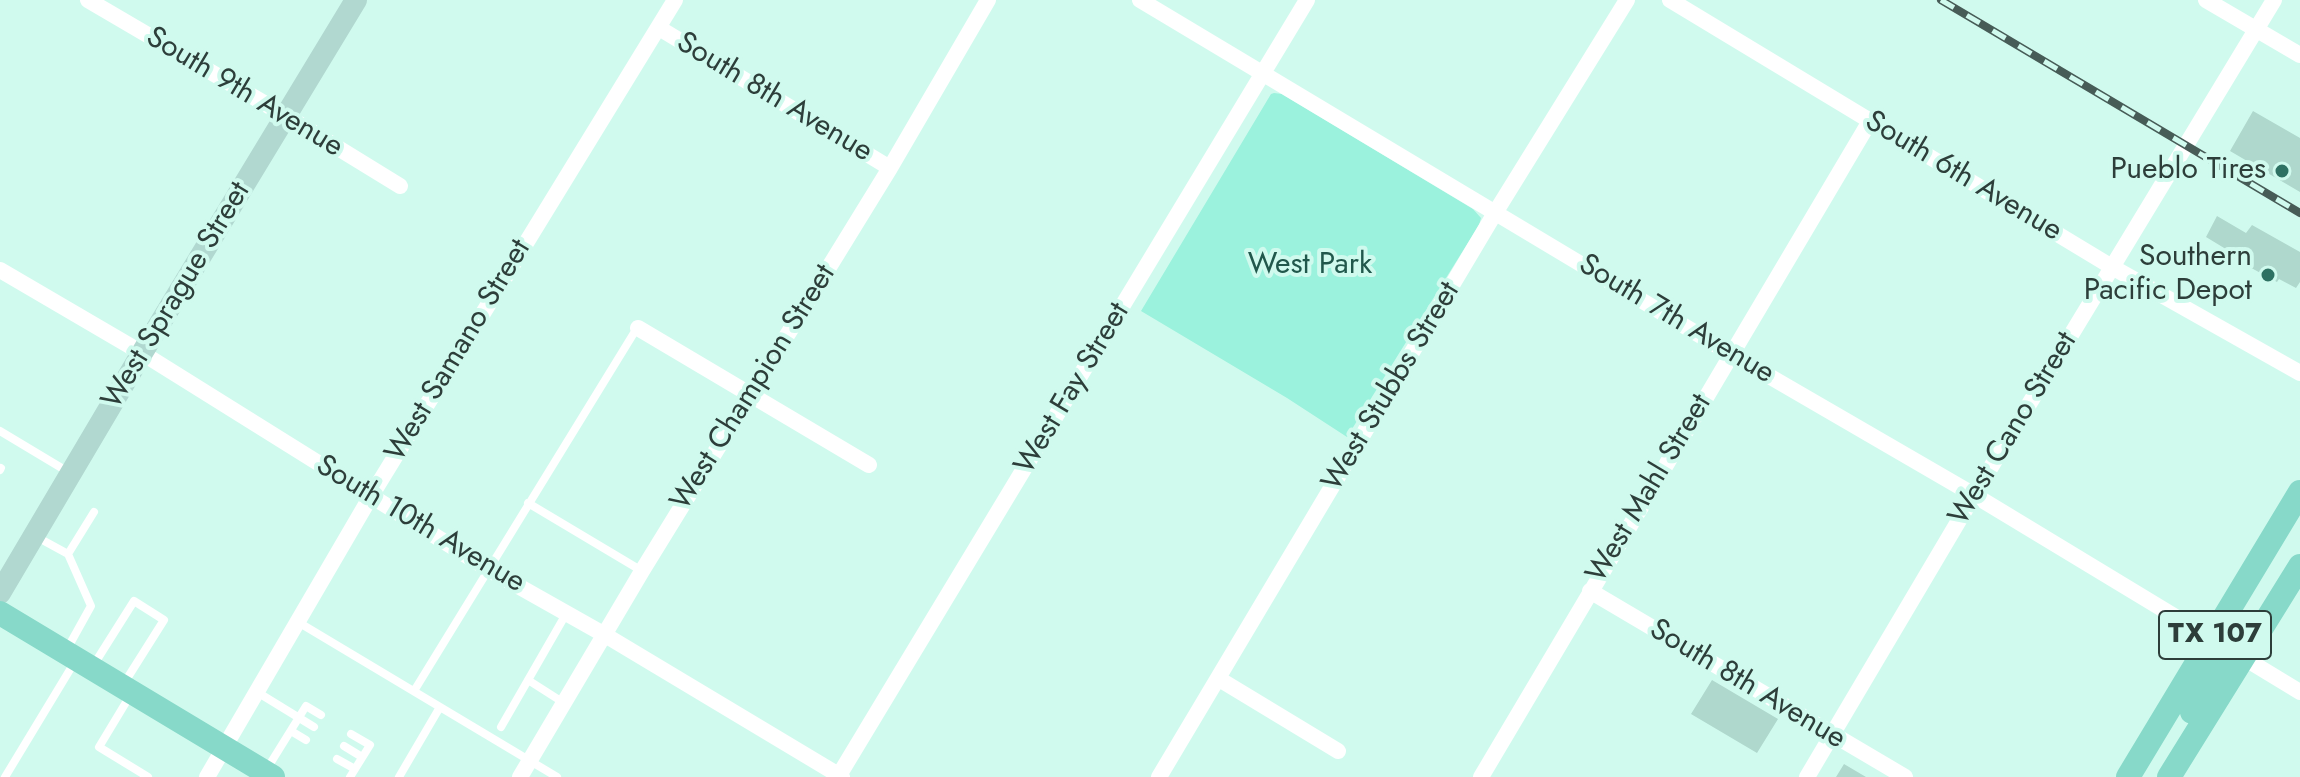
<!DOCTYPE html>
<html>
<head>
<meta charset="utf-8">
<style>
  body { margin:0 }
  canvas { display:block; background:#d0faee }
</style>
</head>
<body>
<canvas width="2300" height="777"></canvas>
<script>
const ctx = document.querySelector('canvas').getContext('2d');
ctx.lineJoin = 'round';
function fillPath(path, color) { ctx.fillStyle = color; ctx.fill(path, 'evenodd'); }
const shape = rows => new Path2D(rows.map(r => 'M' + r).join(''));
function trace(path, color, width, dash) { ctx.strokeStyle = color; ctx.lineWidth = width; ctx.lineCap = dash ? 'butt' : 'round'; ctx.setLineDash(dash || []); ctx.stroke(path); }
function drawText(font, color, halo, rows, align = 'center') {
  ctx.font = font + ' Jost,sans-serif'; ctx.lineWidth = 8; ctx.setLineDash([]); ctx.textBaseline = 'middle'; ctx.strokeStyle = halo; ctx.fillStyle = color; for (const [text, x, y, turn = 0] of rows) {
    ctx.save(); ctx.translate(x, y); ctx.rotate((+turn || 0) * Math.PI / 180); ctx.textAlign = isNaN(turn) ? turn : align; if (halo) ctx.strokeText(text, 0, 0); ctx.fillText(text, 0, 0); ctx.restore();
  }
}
const green = shape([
  [1274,93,1282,94,1473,209,1481,218,1479,225,1347,437,1287,398,1141,311,1271,94]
]);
const building = shape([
  [2253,111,2300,138,2300,192,2230,151],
  [2217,216,2246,233,2252,225,2300,252,2300,282,2296,288,2279,279,2277,282,2233,258,2234,254,2206,237],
  [1712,680,1778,719,1757,753,1691,714],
  [1844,764,1866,777,1836,777]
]);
const lane = shape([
  [0,431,70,473],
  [0,470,1,468],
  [528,503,642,571],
  [35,536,68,554,91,606,66,651],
  [68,554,94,512],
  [298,622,557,777],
  [93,666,134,601,164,620,123,685],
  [528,680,564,703],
  [414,691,637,328],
  [257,692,314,727],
  [131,694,99,747,148,777],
  [501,727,566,614],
  [291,731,306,740],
  [344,746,362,757],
  [337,759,355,769],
  [265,772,306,706,321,715],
  [5,777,74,663],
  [350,777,370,745,351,734],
  [399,777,440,707]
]);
const street = shape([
  [88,0,286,116,400,186],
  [1140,0,1731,354,1974,495,2212,639],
  [1670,0,2112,267,2300,373],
  [2206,0,2300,55],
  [659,28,890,168],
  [0,270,142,353,488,569,605,635,842,777],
  [638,328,869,465],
  [1590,591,1905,777],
  [2244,658,2300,692],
  [1219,679,1338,751],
  [207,777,371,496,675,0],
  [520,777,642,571,890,168,988,0],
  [838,777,1307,0],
  [1159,777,1495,213,1627,0],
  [1481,777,1870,121],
  [1807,777,1974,495,2274,0]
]);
const secondary = shape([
  [0,593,142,353,356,0]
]);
const primary = shape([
  [0,613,273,777],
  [2192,712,2222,655,2222,647,2212,639],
  [2128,777,2300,492],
  [2169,777,2300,566]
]);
const rail = shape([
  [1941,0,2300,213]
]);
const markers = [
  [2282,171,8,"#2e7163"],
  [2268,275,8,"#2e7163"]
];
const shields = [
  [2215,635,112]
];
const shieldNames = [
  ["TX 107",2215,635]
];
const streetNames = [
  ["South 9th Avenue",244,93,31],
  ["South 8th Avenue",774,98,31],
  ["South 6th Avenue",1963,177,31],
  ["West Sprague Street",177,296,-59],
  ["South 7th Avenue",1676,320,31],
  ["West Samano Street",459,351,-59],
  ["West Stubbs Street",1392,387,-59],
  ["West Champion Street",754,388,-58],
  ["West Fay Street",1073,389,-59],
  ["West Cano Street",2014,429,-59],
  ["West Mahl Street",1650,489,-59],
  ["South 10th Avenue",420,525,31],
  ["South 8th Avenue",1747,685,31]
];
const poiNames = [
  ["Pueblo Tires",2266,171],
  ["Southern",2252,258],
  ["Pacific Depot",2252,292]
];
const parkNames = [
  ["West Park",1310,266]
];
fillPath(green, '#9bf2dd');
fillPath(building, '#afd8cd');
trace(lane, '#fff', 8);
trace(street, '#fff', 16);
trace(secondary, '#b1d8d0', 22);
trace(primary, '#87d9c9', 24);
trace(rail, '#475c57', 8);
trace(rail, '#d0faee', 5, [15]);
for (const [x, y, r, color] of markers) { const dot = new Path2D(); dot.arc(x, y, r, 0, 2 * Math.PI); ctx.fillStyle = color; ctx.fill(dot); trace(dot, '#d0faee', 3); }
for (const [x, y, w] of shields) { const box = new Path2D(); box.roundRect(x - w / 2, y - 24, w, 48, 6); ctx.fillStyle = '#d0faee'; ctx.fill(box); trace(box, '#2d3e3a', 2); }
drawText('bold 28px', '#2d3e3a', null, shieldNames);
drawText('30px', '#2d3e3a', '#d0faee', streetNames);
drawText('30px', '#2d3e3a', '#d0faee', poiNames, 'right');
drawText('30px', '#21584c', '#d0faee', parkNames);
</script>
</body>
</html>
